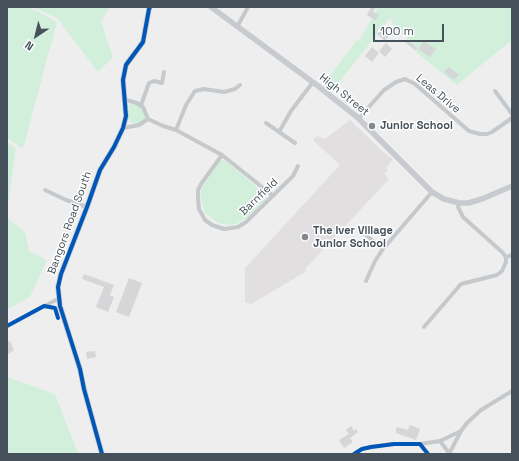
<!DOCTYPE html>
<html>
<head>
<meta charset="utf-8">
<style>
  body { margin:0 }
  #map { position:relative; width:519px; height:461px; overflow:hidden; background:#efeeee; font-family:"Space Grotesk",sans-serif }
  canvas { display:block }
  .frame { position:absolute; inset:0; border:8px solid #46525b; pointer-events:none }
  .north { position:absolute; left:16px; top:16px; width:40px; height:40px; -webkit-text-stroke:3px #fff; paint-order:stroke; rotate:215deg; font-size:11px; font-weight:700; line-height:16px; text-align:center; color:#46525b }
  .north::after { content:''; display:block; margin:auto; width:14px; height:18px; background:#46525b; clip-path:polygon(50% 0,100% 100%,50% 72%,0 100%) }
  .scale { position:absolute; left:373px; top:24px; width:71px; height:18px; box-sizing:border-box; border:2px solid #46525b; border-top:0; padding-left:5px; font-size:12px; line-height:14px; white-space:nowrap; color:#46525b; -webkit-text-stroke:3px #fff; paint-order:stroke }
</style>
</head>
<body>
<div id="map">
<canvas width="519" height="461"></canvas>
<div class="frame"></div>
<div class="north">N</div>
<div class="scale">100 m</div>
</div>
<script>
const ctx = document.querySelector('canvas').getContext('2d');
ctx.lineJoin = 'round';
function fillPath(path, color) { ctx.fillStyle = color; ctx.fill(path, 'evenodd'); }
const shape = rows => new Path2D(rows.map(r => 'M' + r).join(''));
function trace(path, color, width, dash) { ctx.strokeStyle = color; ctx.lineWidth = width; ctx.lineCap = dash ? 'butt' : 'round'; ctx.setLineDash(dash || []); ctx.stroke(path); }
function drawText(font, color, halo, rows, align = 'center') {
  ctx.font = font + ' "Space Grotesk",sans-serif'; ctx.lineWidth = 3; ctx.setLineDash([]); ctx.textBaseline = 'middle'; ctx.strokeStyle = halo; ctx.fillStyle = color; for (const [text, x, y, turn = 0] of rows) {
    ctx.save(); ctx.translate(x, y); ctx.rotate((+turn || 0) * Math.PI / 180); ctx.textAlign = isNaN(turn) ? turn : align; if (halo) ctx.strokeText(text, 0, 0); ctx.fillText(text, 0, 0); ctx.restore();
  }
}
const education = shape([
  [350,120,383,152,393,159,386,168,388,170,384,174,389,179,305,269,307,271,251,304,245,302,245,268,340,165,313,140,317,136,325,139]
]);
const green = shape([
  [7,7,29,7,57,22,23,149,9,139,7,141],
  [32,7,84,7,86,9,89,7,110,7,101,22,113,57,98,72,57,18],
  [378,7,512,7,512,40,457,85,416,52,419,48,396,29,390,18,332,91,323,84,357,40,359,41],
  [133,103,136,103,144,111,145,117,144,120,137,124,132,123,128,119,129,105],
  [9,143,16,149,7,211,7,147],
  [222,160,227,162,265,194,266,199,248,217,236,224,228,225,218,223,205,213,201,200,201,189,220,161],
  [7,218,25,232,29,251,47,260,30,297,7,310],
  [7,377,55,394,78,454,7,454]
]);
const building = shape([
  [371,7,376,7,373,12,379,15,375,20,367,15],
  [382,28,390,35,385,41,377,34],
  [407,39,418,48,416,51,405,42],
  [424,41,436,49,430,57,418,49],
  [386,43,392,49,385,57,379,51],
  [372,47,379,53,372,62,365,56],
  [449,67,459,75,454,80,444,72],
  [84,274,114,285,110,295,114,297,108,312,96,307,104,287,82,279],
  [129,278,142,283,129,317,116,312],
  [10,341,14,350,7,355,7,342],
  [95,351,96,357,87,359,86,352],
  [410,425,420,429,416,440,396,433,396,427,408,430],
  [351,426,354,431,356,429,358,432,350,438,353,442,344,448,339,440,349,434,346,430]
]);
const street = shape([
  [237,27,248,7],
  [495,91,512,114],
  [126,100,137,103,143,107,148,119],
  [141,105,149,83,154,81,162,83,164,72],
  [359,118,384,90,396,82,405,79,415,84,469,131,480,134,487,134,492,132,512,118],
  [266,123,295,143],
  [123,128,139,125,148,119,163,126,176,130,222,155,272,195],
  [176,130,186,105,195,91,204,89,224,92,235,89,240,85],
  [279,132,291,111,313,82],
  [222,155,201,184,198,190,198,198,199,209,205,220,212,225,224,229,238,227,246,222,293,176,298,166],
  [45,190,66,200,87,207],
  [361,231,383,249],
  [506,257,512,255],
  [366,281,375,261,383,249,432,192],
  [7,326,58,299],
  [424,327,461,284,497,275,502,271,506,262,506,257,502,252,463,217,458,207,459,203],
  [440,441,449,453],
  [354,454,362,449,371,447,394,444,420,444,440,441,461,431],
  [449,454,461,431,467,423,481,410,512,391]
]);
const secondary = shape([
  [211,7,318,86,357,117,432,192,444,199,459,203,468,203,482,199,512,186],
  [102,454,84,389,80,369,60,306,58,287,61,274,87,207,100,170,114,147,123,128,126,116,123,80,126,65,143,42,149,9,150,7]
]);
const cycleway = shape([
  [7,326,44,306,55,308,58,318],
  [102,454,84,389,80,369,60,306,58,287,61,274,87,207,100,170,114,147,123,128,126,116,123,80,126,65,143,42,149,9,150,7],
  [354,454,362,449,371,447,394,444,420,444,428,454]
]);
const markers = [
  [372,126,4,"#81898e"],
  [305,237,4,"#81898e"]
];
const streetNames = [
  ["Leas Drive",438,94,40],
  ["High Street",344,95,39],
  ["Barnfield",259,197,-44],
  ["Bangors Road South",70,223,-70]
];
const poiNames = [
  ["Junior School",380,126],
  ["The Iver Village",313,231],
  ["Junior School",313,244]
];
fillPath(education, '#e1dfe0');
fillPath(green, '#d2efdc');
fillPath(building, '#d5d6d7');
trace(street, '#c6c9cb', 4);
trace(secondary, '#c7cace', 5.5);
trace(cycleway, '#0057b8', 4);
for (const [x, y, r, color] of markers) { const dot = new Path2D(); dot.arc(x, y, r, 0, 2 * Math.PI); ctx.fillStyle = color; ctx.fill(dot); trace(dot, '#fff', 1.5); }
drawText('11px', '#46525b', '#fff', streetNames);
drawText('bold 11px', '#46525b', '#fff', poiNames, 'left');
</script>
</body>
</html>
